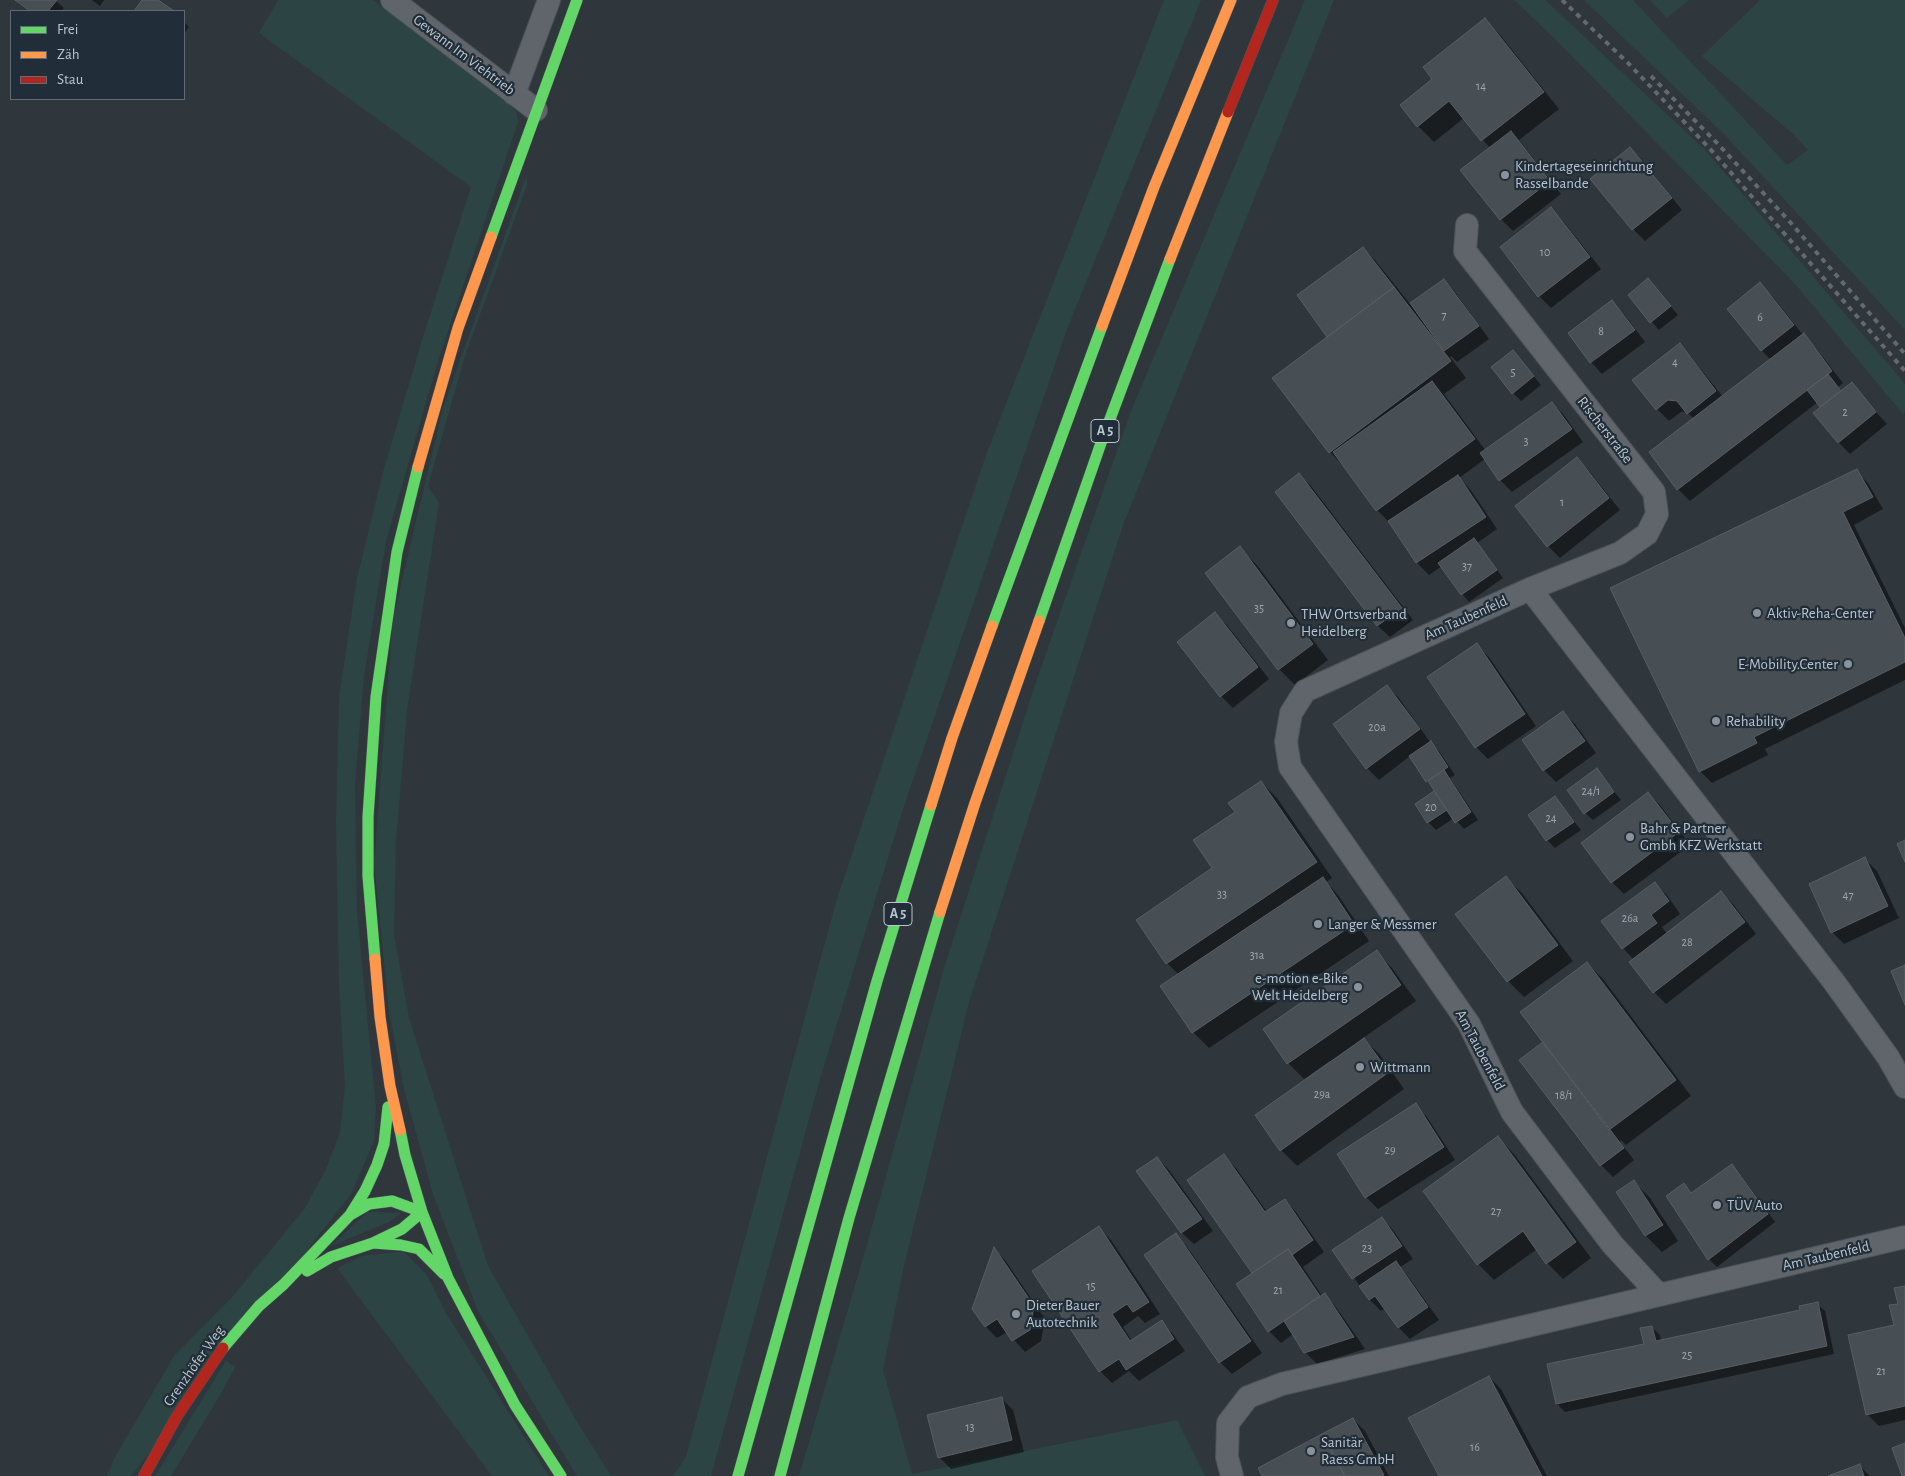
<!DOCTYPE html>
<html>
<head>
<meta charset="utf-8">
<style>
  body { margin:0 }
  #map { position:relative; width:1905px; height:1476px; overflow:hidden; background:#2f373d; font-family:"Alegreya Sans",sans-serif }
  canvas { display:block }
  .legend { position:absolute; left:10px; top:10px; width:175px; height:90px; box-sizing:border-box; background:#212e39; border:1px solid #5e6a74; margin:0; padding:6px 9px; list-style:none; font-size:15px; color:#bac4cd }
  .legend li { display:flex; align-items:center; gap:10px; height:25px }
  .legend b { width:25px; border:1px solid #5e6a74 }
</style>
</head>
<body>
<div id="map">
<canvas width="1905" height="1476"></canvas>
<ul class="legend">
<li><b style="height:6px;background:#63d668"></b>Frei</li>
<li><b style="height:6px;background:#ff974d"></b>Zäh</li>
<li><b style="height:6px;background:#b3261e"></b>Stau</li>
</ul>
</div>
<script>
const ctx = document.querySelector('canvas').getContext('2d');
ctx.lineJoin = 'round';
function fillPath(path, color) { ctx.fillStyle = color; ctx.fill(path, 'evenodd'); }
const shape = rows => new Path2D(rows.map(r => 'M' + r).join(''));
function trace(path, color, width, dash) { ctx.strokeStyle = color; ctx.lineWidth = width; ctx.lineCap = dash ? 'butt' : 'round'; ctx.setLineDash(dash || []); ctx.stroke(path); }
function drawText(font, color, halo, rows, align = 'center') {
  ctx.font = font + ' "Alegreya Sans",sans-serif'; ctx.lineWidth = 4.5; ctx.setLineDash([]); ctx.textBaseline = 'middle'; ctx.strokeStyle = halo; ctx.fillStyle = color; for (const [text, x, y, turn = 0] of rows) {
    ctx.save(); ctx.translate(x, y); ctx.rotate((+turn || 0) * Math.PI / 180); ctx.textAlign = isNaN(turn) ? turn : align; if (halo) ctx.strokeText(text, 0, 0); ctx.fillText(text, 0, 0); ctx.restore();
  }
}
const green = shape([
  [278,0,373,0,503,100,516,111,518,122,437,364,386,541,364,676,355,784,357,911,376,1108,374,1141,351,1194,131,1476,107,1476,114,1459,174,1356,234,1295,305,1208,326,1169,340,1133,345,1086,339,984,336,822,339,697,357,578,383,472,423,337,471,187,259,33],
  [1164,0,1201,0,1067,329,902,812,820,1079,711,1476,673,1476,686,1457,836,902,986,455],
  [1305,0,1334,0,1123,525,969,1002,903,1270,883,1370,912,1474,1177,1420,1205,1476,799,1476,866,1248,945,965,1037,679,1131,411],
  [1514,0,1545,0,1705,150,1905,384,1905,412,1903,414,1796,285,1555,39],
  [1584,0,1633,0,1787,165,1808,150,1793,134,1702,56,1760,0,1905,0,1905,330,1723,133],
  [1650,0,1689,0,1667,18],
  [527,174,527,185,464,359,428,486,439,503,407,710,396,841,394,934,409,1018,488,1266,579,1425,611,1476,577,1476,478,1311,433,1194,404,1089,389,1011,374,864,393,618,443,408],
  [367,1212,401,1213,389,1222,331,1246],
  [403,1251,427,1275,446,1313,549,1476,492,1476,337,1268,362,1256],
  [226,1361,235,1367,220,1395,171,1476,155,1476]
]);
const shadow = shape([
  [17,0,55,0,64,8,62,11,29,11],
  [92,0,104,0,100,6],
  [1485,20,1501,36,1559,109,1519,140,1561,194,1513,231,1501,219,1462,170,1490,148,1464,118,1434,142,1418,126],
  [184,22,189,27,184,34],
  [1630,148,1642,160,1682,210,1645,241,1633,229],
  [1551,209,1563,221,1601,269,1551,308,1539,296],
  [1363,248,1375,260,1410,304,1444,280,1455,292,1489,339,1457,362,1451,356,1450,357,1466,378,1444,394,1486,451,1552,403,1564,415,1583,442,1512,492,1500,480,1485,459,1459,478,1470,489,1497,529,1477,543,1503,578,1469,602,1462,594,1442,566,1429,575,1417,563,1393,526,1377,510,1345,468,1330,452,1329,337],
  [1648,280,1678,315,1659,330,1629,295],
  [1760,284,1772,296,1803,335,1815,347,1843,383,1838,387,1842,391,1851,384,1887,424,1850,454,1838,442,1822,407,1818,402,1690,501,1678,489,1650,453,1694,419,1687,412,1681,412,1669,421,1657,409,1634,380,1680,345,1691,357,1723,397,1771,360,1762,351],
  [1612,302,1624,314,1645,342,1602,374,1591,362],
  [1513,351,1541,385,1521,401,1513,393],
  [1577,459,1589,471,1620,510,1560,558,1548,546],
  [1856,471,1868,483,1883,509,1854,525,1905,628,1905,680,1765,749,1768,755,1712,783,1700,771],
  [1299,475,1311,486,1413,620,1390,637,1378,626,1276,492],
  [1240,548,1256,564,1328,660,1295,685,1279,669],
  [1215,614,1227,625,1269,679,1233,708,1221,696],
  [1477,645,1489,657,1536,726,1488,759,1476,747,1429,678],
  [1387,686,1399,698,1430,742,1439,751,1455,775,1450,778,1478,820,1464,829,1454,818,1436,830,1428,822,1416,804,1436,792,1427,781,1410,756,1379,780,1367,768],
  [1563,713,1575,724,1596,753,1556,782,1544,770],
  [1597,770,1621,800,1593,820,1585,813],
  [1261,782,1277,798,1332,878,1326,882,1338,895,1369,941,1209,1048,1193,1032,1179,975,1167,963,1138,920,1214,868],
  [1648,793,1660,805,1690,845,1624,894,1612,882,1582,843],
  [1555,798,1581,830,1555,848,1547,840],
  [1865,859,1877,871,1899,918,1844,944,1832,932],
  [1506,878,1522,893,1573,961,1524,997,1508,981,1457,914],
  [1655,884,1667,895,1680,914,1662,927,1667,934,1721,892,1733,904,1756,934,1666,1004,1654,992,1634,960,1623,948],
  [1376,952,1392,968,1416,1001,1363,1038,1380,1055,1404,1089,1297,1166,1281,1150,1331,1063,1330,1061,1304,1079,1288,1063],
  [1587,963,1603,979,1691,1096,1626,1145,1621,1140,1620,1142,1634,1160,1613,1177,1601,1165,1544,1042],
  [1415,1105,1427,1117,1455,1160,1378,1209,1366,1197],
  [1498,1138,1514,1154,1591,1258,1563,1279,1547,1263,1537,1249,1494,1280,1478,1264],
  [1224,1156,1236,1168,1267,1212,1285,1200,1296,1212,1324,1252,1303,1267,1322,1296,1325,1295,1336,1307,1365,1349,1317,1364,1305,1352,1293,1334,1281,1343,1269,1331,1254,1274,1189,1180],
  [1157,1158,1169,1170,1213,1231,1194,1244,1182,1233,1138,1171],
  [1731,1165,1739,1173,1775,1222,1717,1267,1709,1259,1668,1197,1684,1185,1693,1194],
  [1634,1182,1650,1198,1678,1241,1662,1252,1646,1236,1618,1192],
  [1382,1218,1393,1230,1413,1259,1400,1267,1407,1275,1439,1320,1410,1339,1398,1327,1385,1308,1381,1311,1370,1300,1334,1250],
  [1099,1228,1111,1240,1160,1314,1145,1323,1138,1316,1123,1327,1132,1341,1161,1322,1173,1334,1185,1351,1139,1381,1129,1371,1112,1383,1100,1371],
  [1175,1235,1187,1247,1262,1353,1232,1374,1220,1362],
  [994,1249,1005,1260,1045,1319,1041,1341,1025,1352,1007,1332,997,1338,985,1326],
  [1905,1287,1905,1420,1879,1426,1867,1414,1895,1325],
  [1817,1304,1825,1311,1834,1354,1565,1412,1557,1404,1549,1365,1645,1345,1652,1327,1660,1335,1661,1342,1802,1311],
  [1489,1377,1501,1389,1547,1476,1440,1476],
  [1001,1398,1013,1410,1024,1452,951,1469,939,1457],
  [1353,1419,1365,1431,1389,1476,1263,1476],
  [1860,1466,1870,1476,1832,1476]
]);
const building = shape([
  [15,0,57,0,48,11,30,11,15,0],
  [142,0,158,0,174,11,134,11,142,0],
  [1485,18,1544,92,1481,141,1449,101,1417,127,1400,105,1432,79,1423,67,1485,18],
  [1511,131,1550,181,1500,220,1460,170,1511,131],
  [1630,147,1672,198,1632,230,1590,179,1630,147],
  [1551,207,1590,257,1538,297,1500,247,1551,207],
  [1363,247,1394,287,1327,337,1297,295,1363,247],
  [1648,278,1671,306,1650,323,1628,295,1648,278],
  [1444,279,1479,326,1444,351,1410,303,1444,279],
  [1760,282,1794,325,1761,351,1727,309,1760,282],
  [1394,287,1451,361,1329,453,1272,378,1394,287],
  [1612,300,1635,330,1590,363,1568,333,1612,300],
  [1804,333,1832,371,1677,490,1649,452,1804,333],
  [1680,343,1716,391,1687,414,1677,401,1668,400,1656,410,1632,380,1680,343],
  [1513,350,1534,376,1512,394,1491,367,1513,350],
  [1828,374,1841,391,1820,407,1807,390,1828,374],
  [1432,381,1475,439,1376,511,1333,452,1432,381],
  [1852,382,1876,412,1838,443,1813,413,1852,382],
  [1552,402,1572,429,1499,481,1480,453,1552,402],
  [1577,457,1609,498,1547,547,1515,506,1577,457],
  [1857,469,1873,497,1843,512,1905,638,1905,662,1754,737,1757,743,1699,772,1610,588,1857,469],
  [1299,473,1402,608,1377,626,1275,492,1299,473],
  [1458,475,1486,517,1416,563,1388,521,1458,475],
  [1474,538,1497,570,1461,595,1438,563,1474,538],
  [1240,546,1313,644,1278,670,1205,573,1240,546],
  [1215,612,1258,667,1220,697,1177,642,1215,612],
  [1477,643,1525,714,1475,748,1427,677,1477,643],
  [1387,685,1420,729,1366,769,1333,724,1387,685],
  [1563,711,1585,741,1543,771,1522,740,1563,711],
  [1431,741,1448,767,1426,782,1409,756,1431,741],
  [1597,768,1614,792,1584,814,1567,790,1597,768],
  [1444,770,1471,812,1455,823,1428,781,1444,770],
  [1261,781,1317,862,1166,964,1136,920,1212,868,1193,840,1235,812,1228,803,1261,781],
  [1434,791,1447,810,1427,823,1415,804,1434,791],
  [1648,792,1679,832,1611,883,1581,843,1648,792],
  [1555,796,1574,822,1546,841,1528,815,1555,796],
  [1905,840,1905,862,1897,844,1905,840],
  [1865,857,1888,906,1831,933,1809,884,1865,857],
  [1506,876,1558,945,1507,982,1455,914,1506,876],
  [1323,877,1354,924,1192,1033,1160,986,1323,877],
  [1655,882,1669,901,1651,915,1657,923,1622,949,1601,921,1655,882],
  [1721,891,1745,922,1653,993,1629,962,1721,891],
  [1377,950,1401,985,1287,1064,1263,1029,1377,950],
  [1587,962,1676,1080,1609,1130,1520,1012,1587,962],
  [1905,965,1905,1005,1891,971,1905,965],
  [1364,1038,1389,1072,1280,1151,1255,1115,1364,1038],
  [1543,1042,1624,1148,1600,1166,1519,1060,1543,1042],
  [1416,1103,1444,1147,1365,1198,1337,1154,1416,1103],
  [1498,1136,1576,1242,1546,1264,1523,1231,1477,1265,1423,1191,1498,1136],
  [1224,1154,1265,1212,1285,1199,1313,1240,1292,1255,1288,1249,1252,1273,1187,1180,1224,1154],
  [1157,1157,1202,1219,1181,1233,1136,1171,1157,1157],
  [1732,1164,1768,1214,1708,1260,1666,1196,1684,1183,1691,1193,1732,1164],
  [1634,1180,1663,1225,1645,1236,1616,1192,1634,1180],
  [1382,1217,1402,1246,1352,1279,1332,1250,1382,1217],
  [1099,1226,1149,1302,1133,1312,1127,1304,1112,1314,1130,1341,1162,1320,1174,1339,1126,1370,1119,1359,1099,1372,1032,1271,1099,1226],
  [1176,1233,1251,1341,1219,1363,1144,1255,1176,1233],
  [994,1247,1034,1306,1030,1330,1012,1341,997,1319,985,1327,972,1309,994,1247],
  [1288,1249,1320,1296,1268,1332,1236,1284,1288,1249],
  [1396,1261,1428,1307,1398,1328,1375,1296,1369,1300,1359,1286,1396,1261],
  [1905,1286,1905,1406,1866,1415,1848,1335,1894,1325,1889,1305,1898,1304,1894,1288,1905,1286],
  [1325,1293,1354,1337,1304,1353,1284,1321,1325,1293],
  [1818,1302,1827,1346,1556,1404,1547,1364,1644,1344,1640,1328,1652,1326,1656,1341,1800,1310,1799,1306,1818,1302],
  [1489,1376,1542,1476,1439,1476,1408,1418,1489,1376],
  [1002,1397,1012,1440,938,1458,927,1415,1002,1397],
  [1353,1418,1384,1475,1382,1476,1345,1476,1322,1434,1353,1418],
  [1322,1434,1345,1476,1262,1476,1258,1468,1322,1434],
  [1905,1443,1905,1476,1902,1476,1892,1448,1905,1443],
  [1860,1464,1864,1476,1828,1476,1860,1464]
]);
const street = shape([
  [392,0,536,110],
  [514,94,549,0],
  [1467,225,1465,251,1654,492,1657,514,1647,534,1620,553,1530,589],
  [1658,1294,1612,1244,1512,1112,1469,1024,1290,767,1286,742,1291,713,1305,691,1530,589,1834,982,1888,1057,1905,1087],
  [1232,1476,1227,1457,1228,1423,1248,1397,1282,1384,1905,1237]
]);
const fast = shape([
  [491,237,577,0],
  [1039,621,1101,443,1170,259],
  [992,626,1102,326],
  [375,959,368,876,368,817,376,697,397,552,418,467],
  [400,1130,405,1155,422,1212,448,1278,515,1405,561,1476],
  [350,1215,365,1191,377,1165,384,1144,388,1107],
  [373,1243,401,1245,419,1249,444,1274],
  [307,1271,331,1257,373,1243,402,1229,422,1212],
  [223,1348,259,1306,284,1284,350,1215,369,1204,392,1201,422,1212],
  [738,1476,877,981,931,805],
  [780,1476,849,1218,940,912]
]);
const slow = shape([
  [1170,259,1228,112],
  [1102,326,1154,187,1231,0],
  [418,467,458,328,491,237],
  [931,805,952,738,992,626],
  [940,912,975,803,1039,621],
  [375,959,380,1017,390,1086,400,1130]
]);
const jam = shape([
  [1228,112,1273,0],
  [144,1476,177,1416,223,1348]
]);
const rail = shape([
  [1562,0,1629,64,1711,150,1905,371],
  [1651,76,1718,144,1790,222,1905,354]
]);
const markers = [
  [1505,175,5,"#89939b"],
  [1757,613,5,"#89939b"],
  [1291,623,5,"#89939b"],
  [1848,664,5,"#89939b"],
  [1716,721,5,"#89939b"],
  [1630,837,5,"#89939b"],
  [1318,924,5,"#89939b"],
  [1358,987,5,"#89939b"],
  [1360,1067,5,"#89939b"],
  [1717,1205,5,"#89939b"],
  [1016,1314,5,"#89939b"],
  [1311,1451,5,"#89939b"]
];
const numberNames = [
  ["14",1481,86],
  ["10",1545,252],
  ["7",1444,315],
  ["6",1760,317],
  ["8",1601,331],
  ["4",1675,362],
  ["5",1513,372],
  ["2",1845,412],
  ["3",1526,441],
  ["1",1562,502],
  ["37",1467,566],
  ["35",1259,608],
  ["20a",1377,727],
  ["24/1",1591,791],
  ["20",1431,807],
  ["24",1551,818],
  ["33",1222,894],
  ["47",1848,895],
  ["26a",1630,918],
  ["28",1687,942],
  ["31a",1257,955],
  ["29a",1322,1094],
  ["18/1",1564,1095],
  ["29",1390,1150],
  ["27",1496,1211],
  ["23",1367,1248],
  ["15",1091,1286],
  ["21",1278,1290],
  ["25",1687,1355],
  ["21",1881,1371],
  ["13",970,1427],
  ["16",1475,1447]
];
const shields = [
  [1105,431,28],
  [898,914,28]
];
const shieldNames = [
  ["A 5",1105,431],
  ["A 5",898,914]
];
const streetNames = [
  ["Gewann Im Viehtrieb",464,55,37],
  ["Rischerstraße",1605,430,52],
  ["Am Taubenfeld",1466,618,-24],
  ["Am Taubenfeld",1480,1050,62],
  ["Am Taubenfeld",1826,1256,-13],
  ["Grenzhöfer Weg",194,1366,-55]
];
const poiNames = [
  ["Kindertageseinrichtung",1515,166],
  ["Rasselbande",1515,183],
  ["Aktiv-Reha-Center",1767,613],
  ["THW Ortsverband",1301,614],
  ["Heidelberg",1301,631],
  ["E-Mobility.Center",1838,664,"right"],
  ["Rehability",1726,721],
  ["Bahr & Partner",1640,828],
  ["Gmbh KFZ Werkstatt",1640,845],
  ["Langer & Messmer",1328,924],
  ["e-motion e-Bike",1348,978,"right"],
  ["Welt Heidelberg",1348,995,"right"],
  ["Wittmann",1370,1067],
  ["TÜV Auto",1727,1205],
  ["Dieter Bauer",1026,1305],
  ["Autotechnik",1026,1322],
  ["Sanitär",1321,1442],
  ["Raess GmbH",1321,1459]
];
fillPath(green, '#2c4444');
fillPath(shadow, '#0007');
fillPath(building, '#484f54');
trace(building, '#575e65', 1);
trace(street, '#4d5357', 24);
trace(fast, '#4d5357', 12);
trace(slow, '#4d5357', 12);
trace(jam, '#4d5357', 12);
trace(street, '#5f656b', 22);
trace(fast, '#63d668', 11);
trace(slow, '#ff974d', 11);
trace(jam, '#b3261e', 11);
trace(rail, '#64696e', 4, [5, 5]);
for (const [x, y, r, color] of markers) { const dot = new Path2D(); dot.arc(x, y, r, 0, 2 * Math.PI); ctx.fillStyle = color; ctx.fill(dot); trace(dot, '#212e39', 2); }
drawText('12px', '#9ea7af', null, numberNames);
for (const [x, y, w] of shields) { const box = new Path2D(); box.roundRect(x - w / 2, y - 11.5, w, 23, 4); ctx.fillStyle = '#212e39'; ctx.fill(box); trace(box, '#bac4cd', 1); }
drawText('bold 14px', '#bac4cd', null, shieldNames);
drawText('15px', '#bac4cd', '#212e39', streetNames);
drawText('15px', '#bac4cd', '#212e39', poiNames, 'left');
</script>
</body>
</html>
